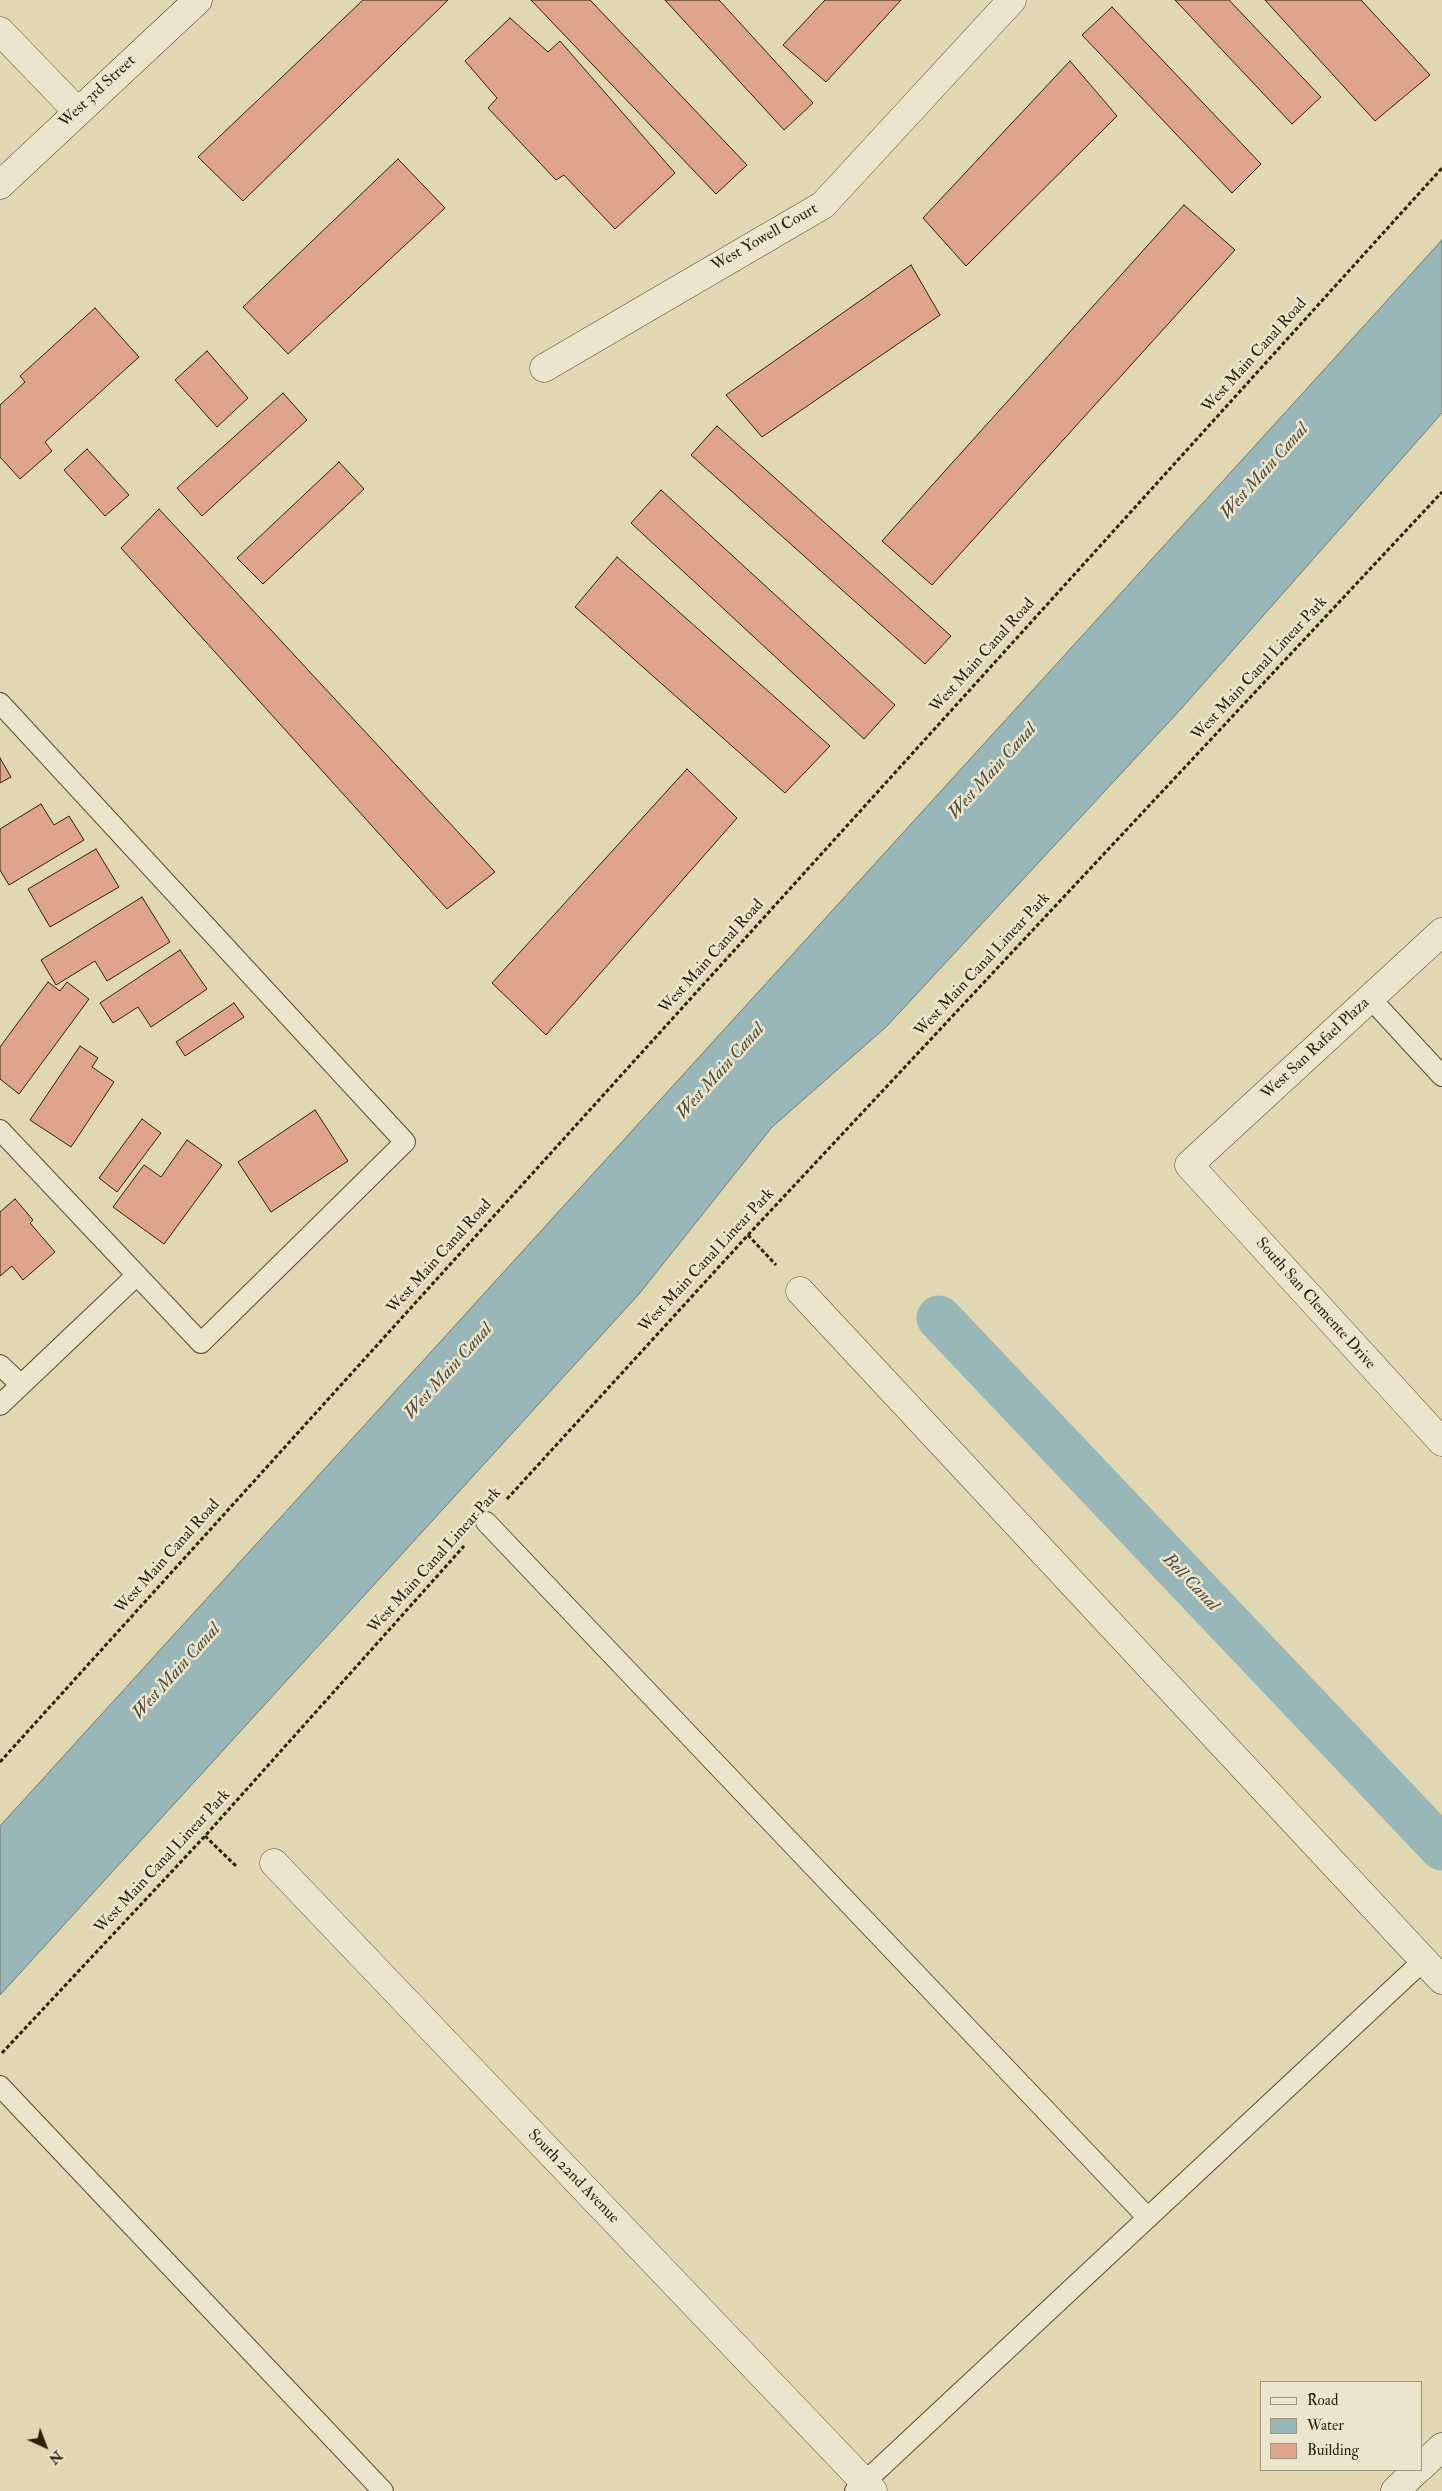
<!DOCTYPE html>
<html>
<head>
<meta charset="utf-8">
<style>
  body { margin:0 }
  #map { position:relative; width:1442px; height:2491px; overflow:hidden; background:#e1d7b3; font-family:"IM FELL Double Pica",serif }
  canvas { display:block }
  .legend { position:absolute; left:1260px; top:2381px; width:162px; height:90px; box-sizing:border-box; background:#ece5ce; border:1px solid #a0967e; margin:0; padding:6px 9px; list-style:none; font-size:15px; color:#2f1f07 }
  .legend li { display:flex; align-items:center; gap:10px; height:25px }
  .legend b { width:25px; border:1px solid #a0967e }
  .north { position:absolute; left:20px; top:2421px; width:50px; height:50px; -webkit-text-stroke:4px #ece5ce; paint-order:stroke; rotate:137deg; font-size:14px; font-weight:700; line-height:20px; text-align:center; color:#2f1f07 }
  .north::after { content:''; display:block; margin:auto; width:18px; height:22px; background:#2f1f07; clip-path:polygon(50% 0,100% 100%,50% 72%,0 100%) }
</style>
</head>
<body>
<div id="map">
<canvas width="1442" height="2491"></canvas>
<ul class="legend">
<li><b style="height:6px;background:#ece5ce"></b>Road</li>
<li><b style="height:14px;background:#99b7b8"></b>Water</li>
<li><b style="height:14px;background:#dfa58b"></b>Building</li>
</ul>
<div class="north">N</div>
</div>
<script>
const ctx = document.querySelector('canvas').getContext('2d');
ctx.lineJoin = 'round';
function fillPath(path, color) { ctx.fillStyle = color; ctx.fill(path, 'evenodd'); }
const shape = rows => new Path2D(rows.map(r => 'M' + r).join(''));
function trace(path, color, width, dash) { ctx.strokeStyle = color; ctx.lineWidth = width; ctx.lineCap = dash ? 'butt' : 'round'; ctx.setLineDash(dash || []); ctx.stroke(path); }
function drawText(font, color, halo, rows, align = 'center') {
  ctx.font = font + ' "IM FELL Double Pica",serif'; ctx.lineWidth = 5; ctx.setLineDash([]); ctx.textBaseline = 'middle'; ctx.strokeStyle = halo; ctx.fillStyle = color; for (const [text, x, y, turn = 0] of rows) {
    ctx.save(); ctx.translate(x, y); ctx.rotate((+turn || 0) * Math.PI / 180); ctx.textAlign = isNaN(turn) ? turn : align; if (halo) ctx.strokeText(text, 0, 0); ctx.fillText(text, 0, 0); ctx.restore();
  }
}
const water = shape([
  [1442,240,1442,413,1180,710,886,1027,772,1127,639,1294,0,1995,0,1826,1442,240]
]);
const canal = shape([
  [939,1318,1442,1848]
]);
const building = shape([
  [363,0,448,0,243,201,198,157,363,0],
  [531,0,590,0,747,165,716,194,531,0],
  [665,0,719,0,813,103,784,130,665,0],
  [825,0,901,0,826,82,783,45,825,0],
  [1175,0,1229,0,1321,97,1292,124,1175,0],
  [1265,0,1361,0,1430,75,1375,121,1265,0],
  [1112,7,1261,164,1232,193,1082,35,1112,7],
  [510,18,548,52,560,41,675,173,615,229,564,175,556,180,488,108,497,98,465,61,510,18],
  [1070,61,1117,116,966,266,923,218,1070,61],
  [398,159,445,208,288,354,243,307,398,159],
  [1184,205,1235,250,932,585,882,541,1184,205],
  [911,265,940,315,762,437,726,395,911,265],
  [95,308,139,357,45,442,52,451,20,479,0,457,0,405,25,382,20,376,95,308],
  [207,351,248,398,217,427,175,380,207,351],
  [283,393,307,420,202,516,177,488,283,393],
  [717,426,951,636,925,664,691,455,717,426],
  [87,449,129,495,105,516,64,470,87,449],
  [339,462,364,489,263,584,237,558,339,462],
  [661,490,895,705,864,739,631,523,661,490],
  [159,509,495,872,447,909,121,548,159,509],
  [617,557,830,746,785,793,575,607,617,557],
  [0,758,11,777,0,783,0,758],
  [687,769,737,818,546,1035,492,983,687,769],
  [41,804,54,825,69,816,84,840,9,885,0,870,0,829,41,804],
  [96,849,119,887,50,927,28,889,96,849],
  [142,897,170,942,107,981,95,961,56,985,41,960,142,897],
  [180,950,207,989,151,1027,138,1007,113,1023,100,1003,180,950],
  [48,982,60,991,67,982,89,999,19,1094,0,1079,0,1047,48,982],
  [234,1003,244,1017,185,1056,176,1042,234,1003],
  [80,1046,98,1058,92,1067,114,1082,71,1147,30,1120,80,1046],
  [315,1110,348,1161,271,1212,238,1162,315,1110],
  [142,1119,161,1133,117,1192,99,1178,142,1119],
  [187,1140,222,1165,164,1244,113,1207,144,1165,161,1177,187,1140],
  [15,1199,33,1220,30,1223,55,1252,23,1280,12,1266,0,1276,0,1212,15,1199]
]);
const path = shape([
  [748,1235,776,1265],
  [507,1499,748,1235,1442,492],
  [0,1762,1442,168],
  [205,1836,237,1867],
  [2,2053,205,1836,464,1546]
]);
const lane = shape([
  [0,703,405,1142,201,1343,0,1130],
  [1371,999,1442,1076],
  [0,1365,21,1385],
  [0,1405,137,1275],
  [486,1522,1148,2218],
  [0,2086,383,2491],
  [855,2491,1424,1960]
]);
const street = shape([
  [0,31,77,111],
  [544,368,823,205,1012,0],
  [1442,932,1189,1165,1442,1442],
  [800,1291,1442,1980],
  [274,1863,873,2491]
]);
const secondary = shape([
  [0,185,198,0],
  [1421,2467,1442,2447],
  [1395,2491,1417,2470]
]);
const streetNames = [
  ["West 3rd Street",98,92,-43],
  ["West Yowell Court",765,238,-30],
  ["West Main Canal Road",1255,356,-48],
  ["West Main Canal Road",983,656,-48],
  ["West Main Canal Linear Park",1260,669,-47],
  ["West Main Canal Road",712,957,-48],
  ["West Main Canal Linear Park",983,965,-47],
  ["West San Rafael Plaza",1316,1049,-43],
  ["West Main Canal Road",440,1257,-48],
  ["West Main Canal Linear Park",707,1261,-47],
  ["South San Clemente Drive",1315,1304,48],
  ["West Main Canal Road",168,1557,-48],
  ["West Main Canal Linear Park",435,1561,-48],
  ["West Main Canal Linear Park",163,1862,-47],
  ["South 22nd Avenue",573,2177,46]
];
const waterNames = [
  ["West Main Canal",1265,472,-48],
  ["West Main Canal",993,772,-48],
  ["West Main Canal",721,1072,-48],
  ["West Main Canal",449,1372,-48],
  ["Bell Canal",1190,1583,46],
  ["West Main Canal",177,1672,-48]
];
fillPath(water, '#99b7b8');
trace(water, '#6f7a71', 1);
trace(canal, '#99b7b8', 45);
fillPath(building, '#dfa58b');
trace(building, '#2f1f07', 1);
trace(lane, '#5c4d32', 22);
trace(street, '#5c4d32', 29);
trace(secondary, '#2f1f07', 29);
trace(path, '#2f1f07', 3, [4, 2.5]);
trace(lane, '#ece5ce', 20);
trace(street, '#ece5ce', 28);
trace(secondary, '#ece5ce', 28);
drawText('16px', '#2f1f07', '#ece5ce', streetNames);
drawText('italic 18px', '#4f4d3c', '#ece5ce', waterNames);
</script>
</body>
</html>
